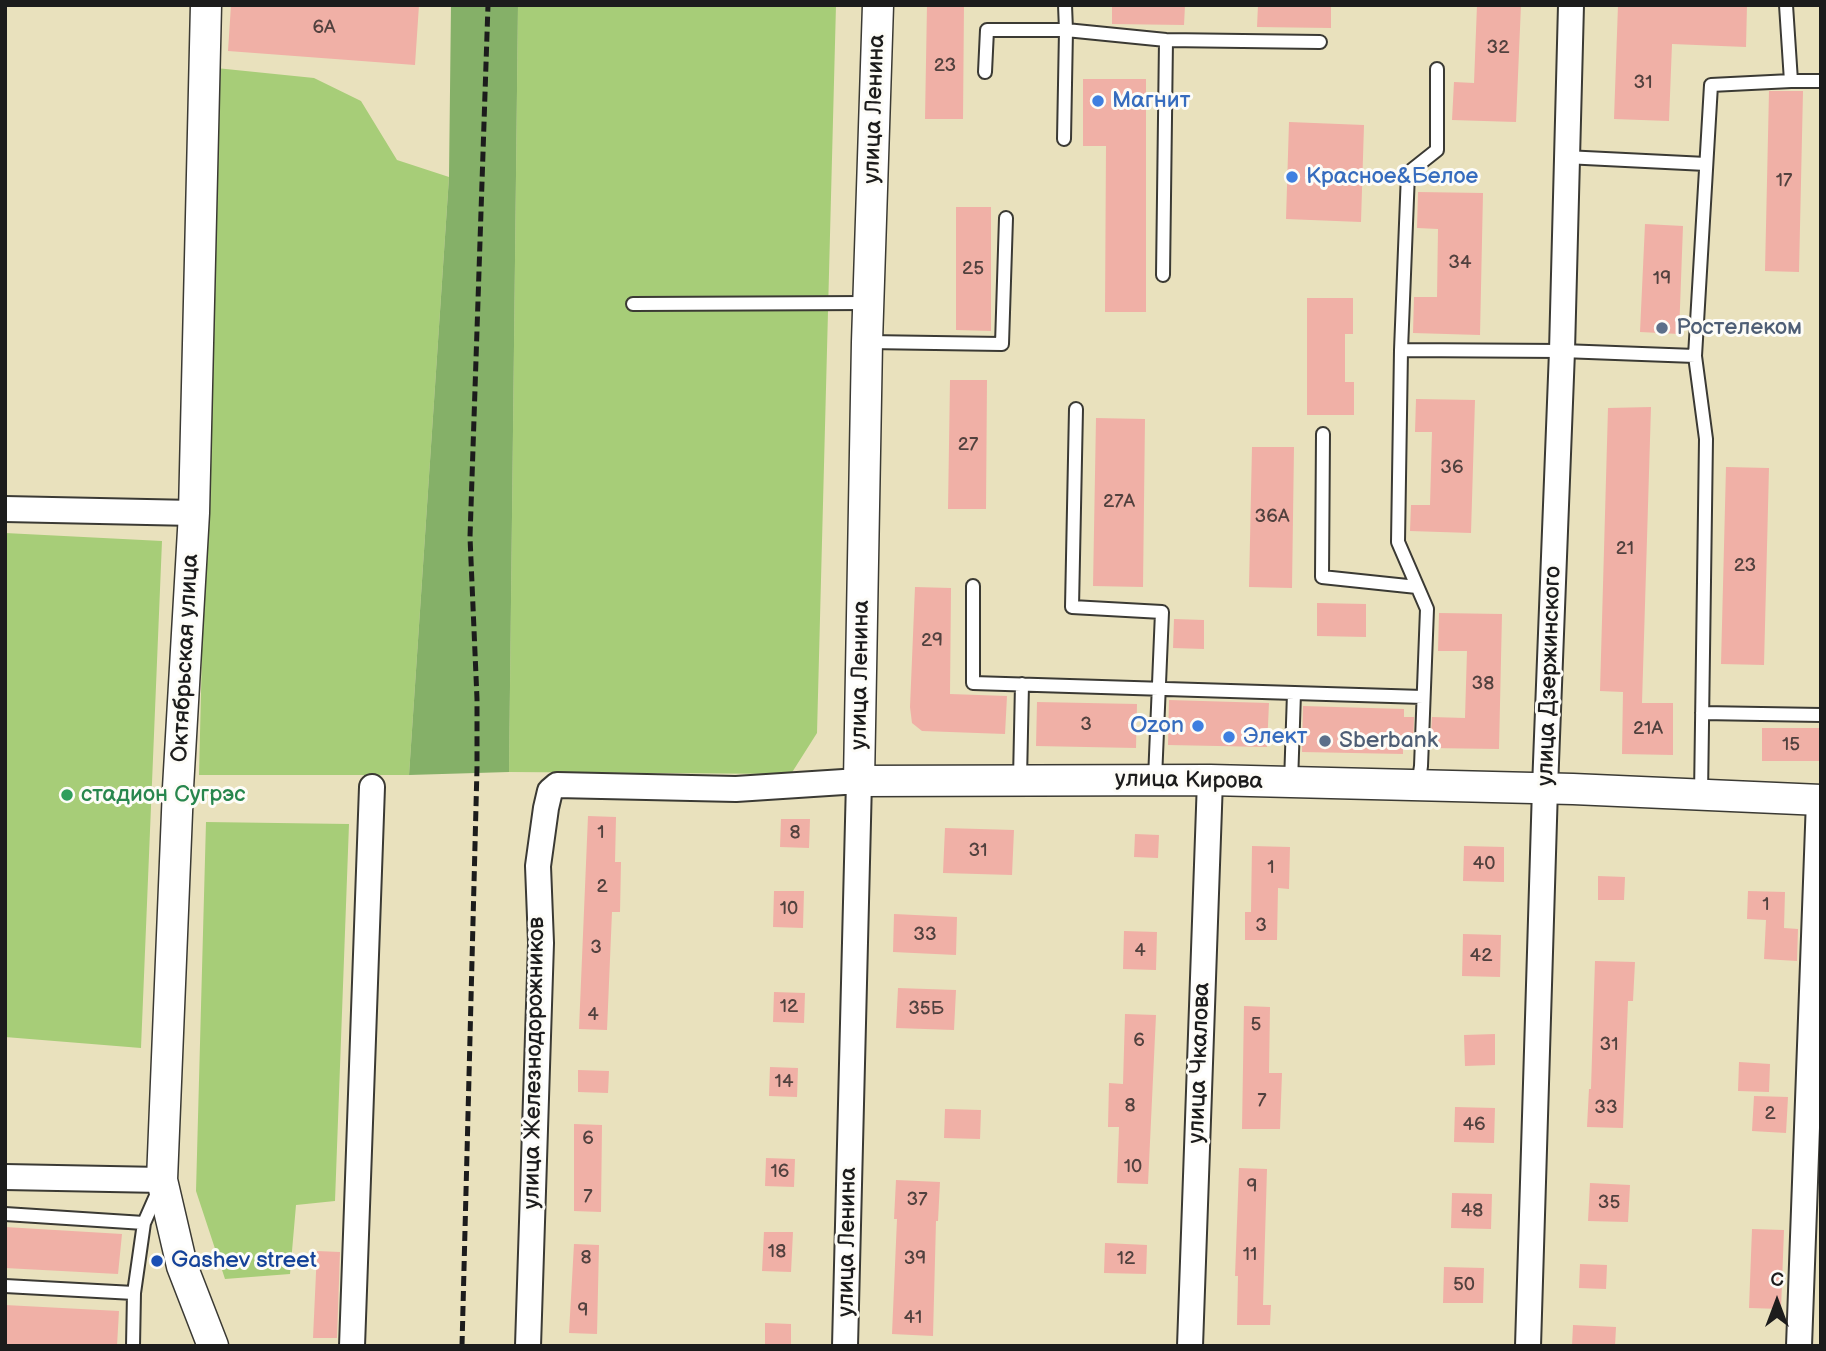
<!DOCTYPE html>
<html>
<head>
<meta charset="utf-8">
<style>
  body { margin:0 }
  #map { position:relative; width:1826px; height:1351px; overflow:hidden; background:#e9e1bd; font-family:"Balsamiq Sans",sans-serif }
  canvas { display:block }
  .frame { position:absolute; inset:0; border:7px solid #1c1c1c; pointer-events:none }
  .north { position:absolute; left:1742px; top:1267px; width:70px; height:70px; -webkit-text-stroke:5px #fdfcf7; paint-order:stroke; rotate:0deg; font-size:19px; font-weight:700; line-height:28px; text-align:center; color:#1c1c1c }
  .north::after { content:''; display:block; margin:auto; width:24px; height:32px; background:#1c1c1c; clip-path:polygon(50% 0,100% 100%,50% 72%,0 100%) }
</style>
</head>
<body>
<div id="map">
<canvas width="1826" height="1351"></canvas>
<div class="frame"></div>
<div class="north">С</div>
</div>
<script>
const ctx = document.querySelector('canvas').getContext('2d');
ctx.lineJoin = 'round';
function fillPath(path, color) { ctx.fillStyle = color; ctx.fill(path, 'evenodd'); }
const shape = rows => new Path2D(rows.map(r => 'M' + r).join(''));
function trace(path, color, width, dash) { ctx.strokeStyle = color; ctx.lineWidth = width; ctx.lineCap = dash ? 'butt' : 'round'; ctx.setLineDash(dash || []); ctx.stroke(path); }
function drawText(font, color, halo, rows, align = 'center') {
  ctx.font = font + ' "Balsamiq Sans",sans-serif'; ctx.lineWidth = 6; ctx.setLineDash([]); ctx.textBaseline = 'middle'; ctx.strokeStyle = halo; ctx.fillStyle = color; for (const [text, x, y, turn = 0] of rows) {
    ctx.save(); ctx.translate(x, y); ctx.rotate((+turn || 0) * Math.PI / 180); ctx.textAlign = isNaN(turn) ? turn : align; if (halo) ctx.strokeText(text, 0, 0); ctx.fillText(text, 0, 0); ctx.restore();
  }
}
const green = shape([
  [518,5,836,5,817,733,791,774,509,772],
  [216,68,314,78,361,101,397,160,449,177,409,775,199,775],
  [5,533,162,541,141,1048,5,1037],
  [206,822,349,824,335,1201,296,1205,290,1274,225,1279,196,1191]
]);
const forest = shape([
  [451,5,518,5,509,772,409,775,449,177]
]);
const building = shape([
  [231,5,419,5,415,65,228,51],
  [927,5,964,5,963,119,925,119],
  [1112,5,1185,5,1184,25,1112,24],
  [1258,5,1331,5,1331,28,1257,27],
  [1477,5,1521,5,1516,122,1452,120,1454,82,1474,83],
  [1618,5,1747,5,1746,47,1672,44,1669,121,1614,119],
  [1083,79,1146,79,1146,312,1105,312,1106,146,1083,146],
  [1769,91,1803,91,1799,272,1765,271],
  [1289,122,1364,125,1361,222,1286,219],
  [1418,192,1483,193,1480,335,1413,333,1414,297,1437,297,1438,229,1417,228],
  [956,207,991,207,991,331,956,330],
  [1645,224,1683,226,1679,334,1640,332],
  [1307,298,1353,298,1353,334,1345,334,1345,382,1354,382,1354,415,1307,415],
  [950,380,987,380,986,509,948,509],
  [1416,399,1475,400,1471,533,1410,531,1411,505,1430,505,1432,432,1415,432],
  [1651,407,1642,703,1673,703,1673,755,1622,754,1623,692,1600,691,1608,408],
  [1096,418,1145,419,1143,587,1093,586],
  [1252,447,1294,447,1292,588,1249,587],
  [1726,467,1769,468,1764,665,1721,664],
  [915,587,951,588,950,694,1007,696,1005,734,922,731,912,723,910,707],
  [1317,603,1366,604,1366,637,1317,636],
  [1439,613,1502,614,1499,749,1430,748,1432,717,1465,718,1467,651,1438,651],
  [1174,619,1204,620,1204,649,1173,648],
  [1169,700,1269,703,1267,747,1168,745],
  [1037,702,1137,704,1136,748,1036,746],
  [1303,706,1404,709,1404,717,1414,717,1413,748,1403,747,1403,754,1302,752],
  [1762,728,1821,728,1821,761,1762,761],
  [588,816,616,817,615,862,621,862,620,912,612,912,607,1030,579,1029],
  [781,819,810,819,809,848,780,847],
  [945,828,1014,830,1012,875,943,873],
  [1135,834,1159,835,1158,858,1134,857],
  [1252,846,1290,847,1289,889,1278,888,1277,940,1245,940,1245,912,1251,912],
  [1464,846,1504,847,1504,882,1463,881],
  [1598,876,1625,877,1624,900,1598,900],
  [774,891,804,891,803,928,773,927],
  [1748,891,1785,892,1784,928,1798,929,1797,961,1764,959,1766,920,1747,919],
  [894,914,957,917,956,955,893,952],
  [1124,931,1157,932,1156,970,1123,969],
  [1463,934,1501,935,1500,977,1462,976],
  [1595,961,1635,962,1633,1001,1628,1001,1623,1128,1587,1127,1589,1089,1591,1089],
  [898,988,956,990,954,1030,896,1028],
  [774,992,805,993,804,1023,773,1022],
  [1244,1006,1270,1007,1269,1073,1282,1073,1280,1129,1242,1129],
  [1125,1014,1156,1015,1148,1184,1117,1183,1119,1127,1108,1127,1109,1083,1123,1084],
  [1495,1034,1495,1065,1465,1066,1464,1035],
  [1739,1062,1770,1064,1769,1092,1738,1091],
  [770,1067,798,1068,797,1097,769,1096],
  [578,1070,609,1071,608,1093,578,1092],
  [1754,1096,1788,1097,1786,1133,1752,1131],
  [1455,1107,1495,1108,1494,1143,1454,1142],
  [945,1109,981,1110,980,1139,944,1138],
  [574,1124,602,1125,601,1212,574,1211],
  [766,1158,795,1159,794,1187,765,1186],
  [1239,1168,1267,1169,1263,1305,1271,1305,1270,1325,1237,1325,1238,1276,1235,1276],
  [896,1180,940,1182,938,1221,936,1221,933,1336,892,1334,897,1219,894,1219],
  [1590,1183,1630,1185,1628,1222,1588,1221],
  [1452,1193,1492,1194,1491,1229,1451,1228],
  [5,1227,122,1234,118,1274,5,1268],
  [1752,1229,1784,1230,1781,1309,1749,1308],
  [764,1232,793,1232,791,1272,762,1271],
  [1105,1243,1147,1245,1146,1274,1104,1273],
  [574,1244,599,1245,597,1334,569,1333],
  [317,1251,340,1252,337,1338,313,1338],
  [1580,1264,1607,1265,1606,1289,1579,1288],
  [1444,1267,1484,1268,1483,1303,1443,1303],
  [5,1305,119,1311,117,1346,5,1346],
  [765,1323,791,1324,791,1346,765,1346],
  [1573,1325,1616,1327,1615,1346,1572,1346]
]);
const service = shape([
  [985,72,987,30,1066,30,1065,5],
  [1791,81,1821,81],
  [1064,139,1066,30,1166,40,1320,42],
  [1565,157,1706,164],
  [1163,275,1166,40],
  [633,304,868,303],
  [868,342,1002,344,1006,218],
  [1401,350,1562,351,1695,356],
  [1076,409,1072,607,1162,612,1155,779],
  [1323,434,1322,577,1417,587],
  [973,586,973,683,1423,697],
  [1702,713,1821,715],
  [1020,779,1022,684],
  [1291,783,1294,693],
  [1418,786,1421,766,1427,609,1398,542,1401,350,1408,173,1437,150,1437,69],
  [1701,795,1706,439,1695,356,1711,85,1791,81,1786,5],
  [5,1214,144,1223],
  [5,1286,134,1293],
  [133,1346,134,1293,144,1223,159,1189]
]);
const minor = shape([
  [5,509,194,513],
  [5,1177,162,1180],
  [352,1346,372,787],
  [528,1346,541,943,538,866,546,808,550,791,557,785,736,789,859,781,845,1346],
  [1190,1346,1210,780],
  [1528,1346,1545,788,1562,351,1571,5],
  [1799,1346,1819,800]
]);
const tertiary = shape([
  [206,5,194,513,178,788,162,1180,182,1266,213,1346],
  [878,5,867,342,859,781,1210,780,1573,789,1821,800]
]);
const rail = shape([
  [462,1346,477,768,477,699,470,537,488,5]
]);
const markers = [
  [1098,101,7,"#3f7fe0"],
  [1292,177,7,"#3f7fe0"],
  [1662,328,7,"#5c6f8a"],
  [1198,726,7,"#3f7fe0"],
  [1229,737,7,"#3f7fe0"],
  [1325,741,7,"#5c6f8a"],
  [67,795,7,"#2e9e5b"],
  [157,1261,7,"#1a4fb4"]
];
const numberNames = [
  ["6А",324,28],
  ["32",1498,48],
  ["23",945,66],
  ["31",1643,83],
  ["17",1784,181],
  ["34",1460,263],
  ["25",973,269],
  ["19",1662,279],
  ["27",968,445],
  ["36",1452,468],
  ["27А",1119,502],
  ["36А",1272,517],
  ["21",1625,549],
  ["23",1745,566],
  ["29",932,641],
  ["38",1483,684],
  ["3",1086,725],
  ["21А",1648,729],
  ["15",1791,745],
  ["1",601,833],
  ["8",795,833],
  ["31",978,851],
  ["40",1484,864],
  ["1",1271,868],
  ["2",602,887],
  ["1",1766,905],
  ["10",789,909],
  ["3",1261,926],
  ["33",925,935],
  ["3",596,948],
  ["4",1140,951],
  ["42",1481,956],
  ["12",789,1007],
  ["35Б",926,1009],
  ["4",593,1015],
  ["5",1256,1025],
  ["6",1139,1041],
  ["31",1609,1045],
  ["14",784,1082],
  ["7",1262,1101],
  ["8",1130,1106],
  ["33",1606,1108],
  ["2",1770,1114],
  ["46",1474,1125],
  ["6",588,1139],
  ["10",1133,1167],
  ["16",780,1172],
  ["9",1252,1187],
  ["7",588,1197],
  ["37",917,1200],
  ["35",1609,1203],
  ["48",1472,1211],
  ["18",777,1252],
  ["11",1250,1255],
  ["8",586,1258],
  ["39",915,1259],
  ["12",1126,1259],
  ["50",1464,1285],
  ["9",583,1311],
  ["41",913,1318]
];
const shopNames = [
  ["Магнит",1112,101],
  ["Красное&Белое",1306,177],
  ["Ozon",1184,726,"right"],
  ["Элект",1243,737]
];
const streetNames = [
  ["улица Ленина",875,109,-88],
  ["Октябрьская улица",186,658,-87],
  ["улица Ленина",861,675,-89],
  ["улица Дзержинского",1550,676,-88],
  ["улица Кирова",1189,781,1],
  ["улица Железнодорожников",535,1063,-89],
  ["улица Чкалова",1200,1063,-88],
  ["улица Ленина",848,1242,-89]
];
const serviceNames = [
  ["Ростелеком",1676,328],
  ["Sberbank",1339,741]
];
const leisureNames = [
  ["стадион Сугрэс",81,795]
];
const transitNames = [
  ["Gashev street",171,1261]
];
fillPath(green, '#a7cd78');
fillPath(forest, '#85b068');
fillPath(building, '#f0b0a6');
trace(service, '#3b3a34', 16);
trace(minor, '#3b3a34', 28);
trace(tertiary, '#3b3a34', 33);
trace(service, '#fff', 12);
trace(minor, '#fff', 24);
trace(tertiary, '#fff', 30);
trace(rail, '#1c1c1c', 5, [10, 5]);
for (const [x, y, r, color] of markers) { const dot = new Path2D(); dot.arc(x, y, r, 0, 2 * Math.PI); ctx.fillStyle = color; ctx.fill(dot); trace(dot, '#fdfcf7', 2.5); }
drawText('19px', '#51413e', null, numberNames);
drawText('23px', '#366cbe', '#fdfcf7', shopNames, 'left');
drawText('23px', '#1c1c1c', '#fdfcf7', streetNames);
drawText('23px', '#4e5e75', '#fdfcf7', serviceNames, 'left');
drawText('23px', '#27864d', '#fdfcf7', leisureNames, 'left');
drawText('23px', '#164399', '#fdfcf7', transitNames, 'left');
</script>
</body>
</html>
